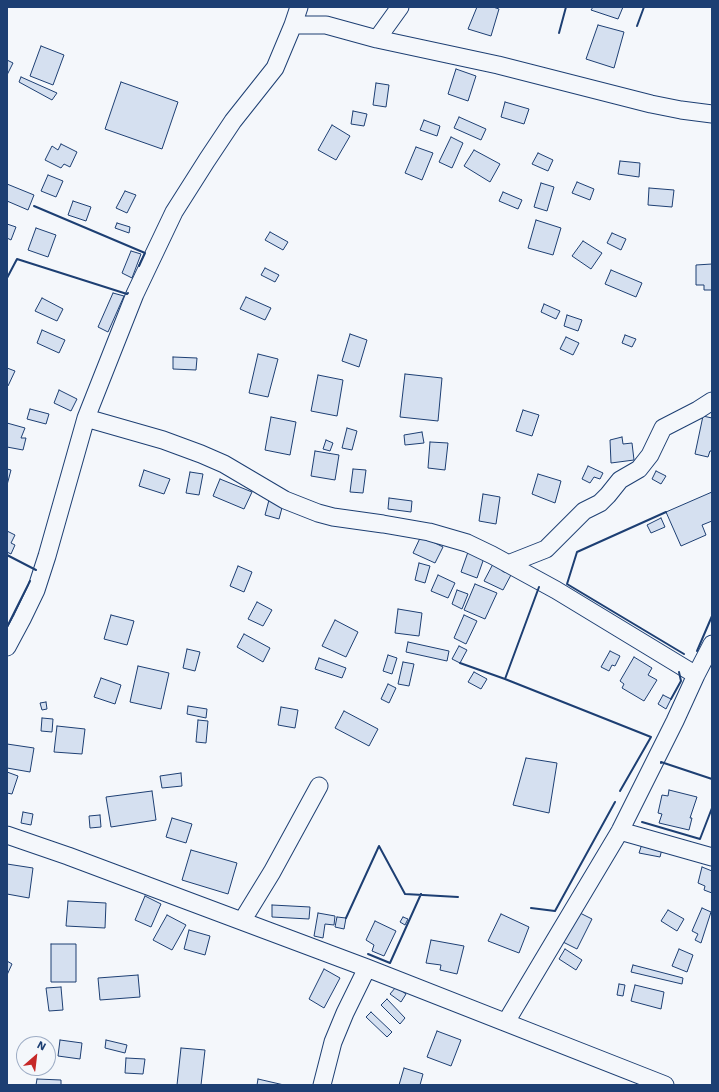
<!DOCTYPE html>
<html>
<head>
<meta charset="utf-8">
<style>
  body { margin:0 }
  #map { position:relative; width:719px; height:1092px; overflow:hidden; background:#f4f7fb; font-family:"Work Sans",sans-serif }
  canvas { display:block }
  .frame { position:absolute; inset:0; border:8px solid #1d3f73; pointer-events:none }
  .north { position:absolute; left:16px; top:1036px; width:40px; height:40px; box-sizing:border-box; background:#f4f7fb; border:1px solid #9eadc5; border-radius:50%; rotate:28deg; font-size:11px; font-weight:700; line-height:16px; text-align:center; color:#1d3f73 }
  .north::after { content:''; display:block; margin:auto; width:14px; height:18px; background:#c62828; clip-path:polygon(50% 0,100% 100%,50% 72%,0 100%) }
</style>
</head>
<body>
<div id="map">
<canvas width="719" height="1092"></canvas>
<div class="frame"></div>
<div class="north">N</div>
</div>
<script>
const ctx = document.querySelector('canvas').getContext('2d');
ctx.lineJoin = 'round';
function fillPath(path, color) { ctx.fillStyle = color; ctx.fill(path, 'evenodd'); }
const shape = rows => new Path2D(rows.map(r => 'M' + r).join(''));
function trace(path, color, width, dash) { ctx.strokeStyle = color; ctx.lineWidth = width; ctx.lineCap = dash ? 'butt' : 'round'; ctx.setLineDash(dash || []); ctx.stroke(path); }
const building = shape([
  [477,7,493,7,499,9,491,36,468,29,477,7],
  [593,7,623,7,618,19,591,10,593,7],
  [598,25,624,32,614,68,586,59,598,25],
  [41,46,64,55,53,85,30,76,41,46],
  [7,60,13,63,7,75,7,60],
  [456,69,476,76,468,101,448,94,456,69],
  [21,77,57,93,52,100,19,82,21,77],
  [121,82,178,102,162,149,105,129,121,82],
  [376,83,389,85,386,107,373,105,376,83],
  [505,102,529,109,524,124,501,117,505,102],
  [353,111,367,114,364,126,351,124,353,111],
  [459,117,486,129,481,140,454,128,459,117],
  [424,120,440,126,437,136,420,130,424,120],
  [332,125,350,136,336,160,318,150,332,125],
  [451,137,463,143,452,168,439,162,451,137],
  [61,144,77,152,70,167,64,164,61,168,45,160,52,146,58,150,61,144],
  [416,147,433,153,422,180,405,173,416,147],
  [474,150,500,164,490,182,464,166,474,150],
  [538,153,553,160,548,171,532,164,538,153],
  [620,161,640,163,639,177,618,174,620,161],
  [48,175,63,181,56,197,41,191,48,175],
  [577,182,594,189,590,200,572,193,577,182],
  [541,183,554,187,547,211,534,207,541,183],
  [7,184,34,195,28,210,7,201,7,184],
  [649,188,674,190,672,207,648,205,649,188],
  [125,191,136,195,127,213,116,208,125,191],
  [503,192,522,200,518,209,499,201,503,192],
  [73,201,91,207,86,221,68,215,73,201],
  [536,220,561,228,553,255,528,248,536,220],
  [117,223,130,227,129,233,115,228,117,223],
  [7,224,16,227,11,240,7,238,7,224],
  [36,228,56,235,48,257,28,250,36,228],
  [270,232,288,242,283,250,265,240,270,232],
  [612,233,626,239,621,250,607,243,612,233],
  [583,241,602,253,591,269,572,256,583,241],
  [131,251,141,254,132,278,122,273,131,251],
  [712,264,712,290,704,290,704,285,696,285,696,265,712,264],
  [265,268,279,275,275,282,261,275,265,268],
  [611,270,642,283,636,297,605,284,611,270],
  [113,293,124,296,108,332,98,327,113,293],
  [246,297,271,308,265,320,240,309,246,297],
  [42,298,63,309,57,321,35,311,42,298],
  [544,304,560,311,556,319,541,312,544,304],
  [567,315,582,320,578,331,564,326,567,315],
  [42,330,65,340,59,353,37,343,42,330],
  [350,334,367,340,359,367,342,361,350,334],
  [625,335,636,339,632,347,622,343,625,335],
  [566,337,579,343,573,355,560,349,566,337],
  [258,354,278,359,268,397,249,393,258,354],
  [173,357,197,358,196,370,173,369,173,357],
  [7,368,15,371,8,386,7,386,7,368],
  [405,374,442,378,438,421,400,417,405,374],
  [318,375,343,380,337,416,311,411,318,375],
  [59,390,77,399,71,411,54,403,59,390],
  [30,409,49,414,46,424,27,419,30,409],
  [523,410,539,415,532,436,516,431,523,410],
  [703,416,712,418,712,451,710,451,708,457,695,454,703,416],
  [271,417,296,422,290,455,265,450,271,417],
  [7,423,25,428,21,438,26,438,23,450,7,447,7,423],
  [347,428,357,431,352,450,342,448,347,428],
  [422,432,424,443,405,445,404,435,422,432],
  [622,437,623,444,632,443,634,460,611,463,610,440,622,437],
  [326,440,333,443,330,451,323,449,326,440],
  [430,442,448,443,445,470,428,468,430,442],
  [315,451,339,455,335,480,311,476,315,451],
  [588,466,603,473,600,479,594,477,590,483,582,479,588,466],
  [7,469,11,470,7,485,7,469],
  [353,469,366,470,363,493,350,492,353,469],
  [144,470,170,479,164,494,139,486,144,470],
  [656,471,666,476,661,484,652,479,656,471],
  [190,472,203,474,199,495,186,493,190,472],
  [538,474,561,481,555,503,532,494,538,474],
  [220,479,252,492,244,509,213,496,220,479],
  [712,492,712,521,702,525,706,535,681,546,666,512,712,492],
  [483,494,500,497,496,524,479,521,483,494],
  [389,498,412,501,411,512,388,509,389,498],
  [269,500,283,504,279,519,265,515,269,500],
  [661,518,665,527,651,533,647,525,661,518],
  [7,531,15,535,11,543,15,545,11,554,7,552,7,531],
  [421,536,443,547,435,563,413,553,421,536],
  [468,552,484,558,477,578,461,572,468,552],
  [419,563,430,566,425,583,415,580,419,563],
  [493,564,512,573,503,590,484,581,493,564],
  [238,566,252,572,244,592,230,586,238,566],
  [438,575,455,583,448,598,431,591,438,575],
  [475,584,497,593,485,619,464,610,475,584],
  [457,590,468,594,462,609,452,604,457,590],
  [257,602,272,610,263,626,248,619,257,602],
  [398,609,422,613,419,636,395,633,398,609],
  [111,615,134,621,127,645,104,639,111,615],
  [464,615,477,621,466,644,454,638,464,615],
  [335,620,358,632,346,657,322,646,335,620],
  [244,634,270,648,263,662,237,647,244,634],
  [408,642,449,651,447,661,406,652,408,642],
  [459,646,467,650,460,663,452,659,459,646],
  [187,649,200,652,195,671,183,668,187,649],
  [610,651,620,656,615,666,612,665,609,671,601,667,610,651],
  [388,655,397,658,392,674,383,671,388,655],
  [634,657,652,668,648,675,657,680,644,701,622,688,624,684,620,681,634,657],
  [319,658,346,668,342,678,315,669,319,658],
  [403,662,414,664,409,686,398,684,403,662],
  [138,666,169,673,161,709,130,702,138,666],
  [474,672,487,679,481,689,468,682,474,672],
  [101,678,121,685,115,704,94,697,101,678],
  [388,684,396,688,389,703,381,699,388,684],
  [663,695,671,699,666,709,658,704,663,695],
  [46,702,47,709,42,710,40,703,46,702],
  [188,706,207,709,206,718,187,714,188,706],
  [281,707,298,710,295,728,278,725,281,707],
  [344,711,378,729,369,746,335,728,344,711],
  [42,718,53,719,52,732,41,731,42,718],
  [198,720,208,721,206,743,196,742,198,720],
  [57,726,85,729,82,754,54,752,57,726],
  [7,744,34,748,30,772,7,768,7,744],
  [526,758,557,763,549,813,513,805,526,758],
  [7,772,18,776,12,794,7,793,7,772],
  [181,773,182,786,162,788,160,776,181,773],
  [669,790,697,797,690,818,692,818,689,830,659,823,662,814,658,813,662,795,668,796,669,790],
  [152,791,156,820,111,827,106,797,152,791],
  [23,812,33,814,31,825,21,823,23,812],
  [100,815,101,827,90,828,89,816,100,815],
  [172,818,192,824,186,843,166,837,172,818],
  [642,844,662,849,660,857,639,853,642,844],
  [191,850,237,863,228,894,182,880,191,850],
  [7,864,33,868,29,898,7,894,7,864],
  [702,867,712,871,712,893,704,890,705,886,698,883,702,867],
  [145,896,161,904,151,927,135,920,145,896],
  [68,901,106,903,105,928,66,926,68,901],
  [272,905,310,907,309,919,272,917,272,905],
  [702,908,711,912,701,943,695,940,698,934,692,931,702,908],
  [574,910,592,919,577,949,559,940,574,910],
  [668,910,684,919,677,931,661,921,668,910],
  [318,913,335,916,334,925,325,924,323,938,314,936,318,913],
  [501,914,529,927,519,953,488,941,501,914],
  [167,915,186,925,172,950,153,940,167,915],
  [337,917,346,918,344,929,335,927,337,917],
  [403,917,408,919,405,925,400,922,403,917],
  [375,921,396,931,384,956,372,951,374,945,366,940,375,921],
  [189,930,210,936,205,955,184,949,189,930],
  [431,940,464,946,457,974,440,970,441,965,426,963,431,940],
  [51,944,76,944,76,982,51,982,51,944],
  [565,949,582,960,576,970,559,959,565,949],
  [679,949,693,955,687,972,672,966,679,949],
  [7,961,12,964,7,975,7,961],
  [633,965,683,978,682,984,631,972,633,965],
  [324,969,340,978,324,1008,309,999,324,969],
  [138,975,140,997,100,1000,98,978,138,975],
  [619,984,625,985,623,996,617,995,619,984],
  [635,985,664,992,661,1009,631,1001,635,985],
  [61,987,63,1010,49,1011,46,988,61,987],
  [396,987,406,994,401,1002,390,994,396,987],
  [387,999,405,1018,400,1024,381,1005,387,999],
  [371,1012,392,1032,387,1037,366,1017,371,1012],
  [437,1031,461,1040,451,1066,427,1057,437,1031],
  [60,1040,82,1043,80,1059,58,1056,60,1040],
  [106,1040,127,1045,125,1053,105,1048,106,1040],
  [181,1048,205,1050,201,1085,177,1085,181,1048],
  [126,1058,145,1059,143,1074,125,1073,126,1058],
  [404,1068,423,1074,420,1085,399,1085,404,1068],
  [37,1079,61,1080,61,1085,36,1085,37,1079],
  [258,1079,284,1085,257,1085,258,1079]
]);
const minor = shape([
  [293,25,326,25,377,39,498,65,651,104,681,110,712,114],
  [377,39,400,7],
  [86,418,163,440,201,454,224,464,285,500,318,513,333,517,383,524,429,532,467,543,492,555,556,590,696,675],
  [508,564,546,549,584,511,600,503,608,495,620,480,639,469,650,455,663,428,698,410,712,401],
  [7,647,22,619,36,590,47,556,86,418,135,294,174,212,207,160,233,121,275,68,293,25,299,7],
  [620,831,712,857],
  [7,835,68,856,367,968,665,1085],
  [242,921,272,872,319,786],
  [506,1022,620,831,675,721,696,675,712,644],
  [322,1085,333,1042,345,1013,367,968]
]);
const wall = shape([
  [637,26,644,7],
  [559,33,566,7],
  [34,206,145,253,139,266],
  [7,278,17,259,127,294,128,293],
  [666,512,577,552,567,584,684,654],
  [7,555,36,570],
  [7,627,30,581],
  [697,651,712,616],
  [460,663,505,679,651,737,620,791],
  [505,679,539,587],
  [671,699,681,681,679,672],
  [661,763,661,762,712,779],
  [642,822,700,839,712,808],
  [531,908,555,911,615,802],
  [346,918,379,846,405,894,458,897],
  [368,954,390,963,421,894]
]);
fillPath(building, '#d5e0f0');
trace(building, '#1d3f73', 1);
trace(minor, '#1d3f73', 19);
trace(minor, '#f4f7fb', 17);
trace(wall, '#1d3f73', 2);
</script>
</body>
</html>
